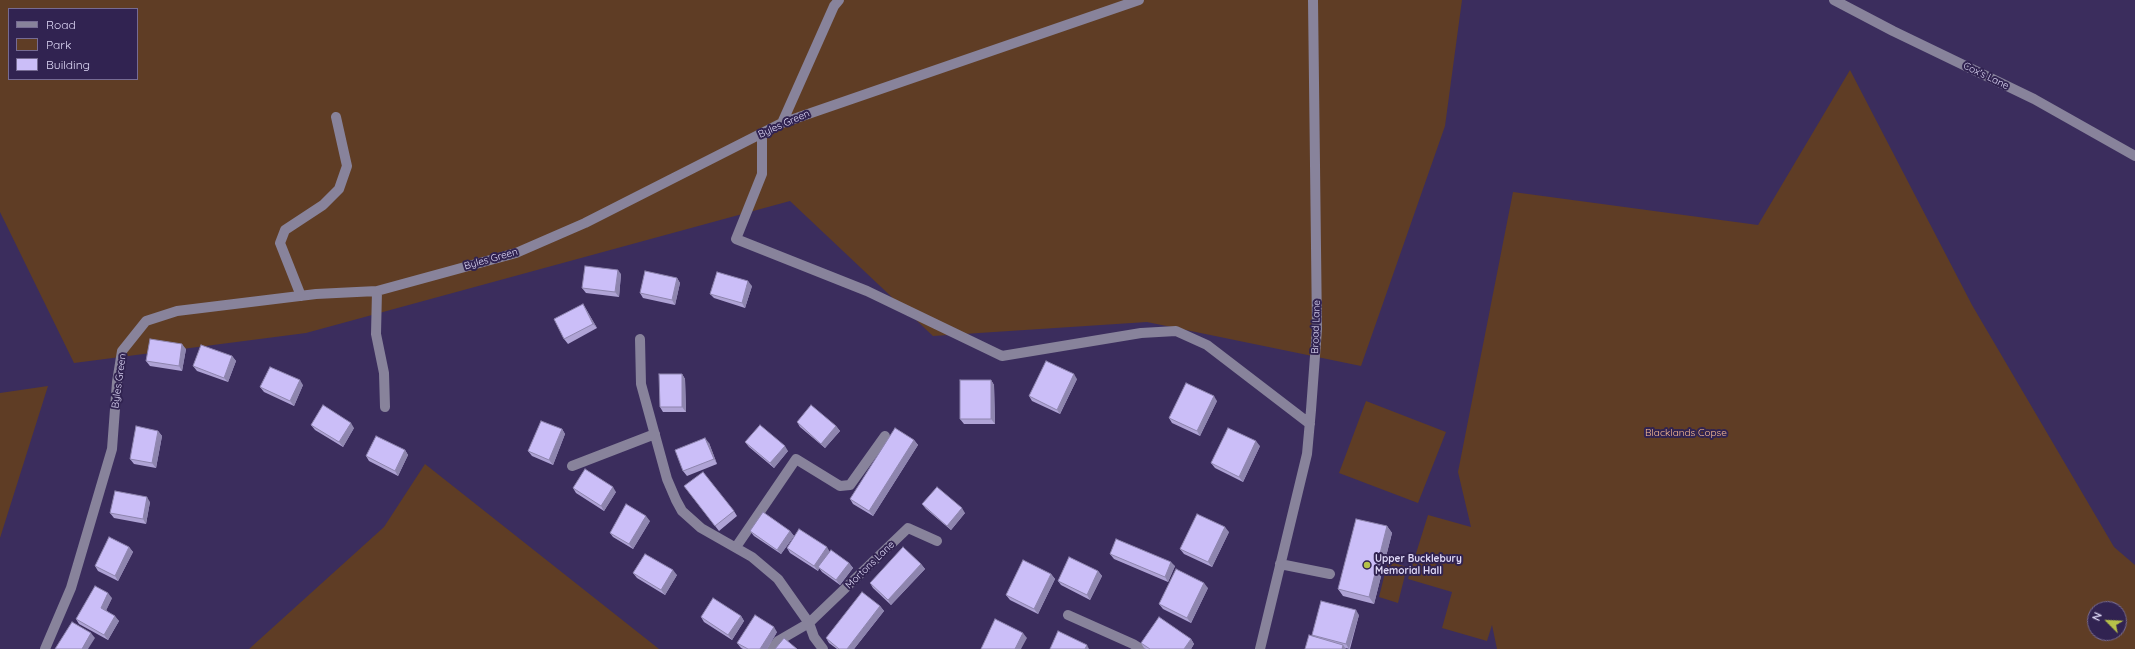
<!DOCTYPE html>
<html>
<head>
<meta charset="utf-8">
<style>
  body { margin:0 }
  #map { position:relative; width:2135px; height:649px; overflow:hidden; background:#3b2d5d; font-family:Quicksand,sans-serif }
  canvas { display:block }
  .legend { position:absolute; left:8px; top:8px; width:130px; height:72px; box-sizing:border-box; background:#312351; border:1px solid #766b93; margin:0; padding:5px 7px; list-style:none; font-size:12px; color:#ded8f6 }
  .legend li { display:flex; align-items:center; gap:8px; height:20px }
  .legend b { width:20px; border:1px solid #766b93 }
  .north { position:absolute; left:2087px; top:601px; width:40px; height:40px; box-sizing:border-box; background:#312351; border:1px solid #766b93; border-radius:50%; rotate:294deg; font-size:11px; font-weight:700; line-height:16px; text-align:center; color:#ded8f6 }
  .north::after { content:''; display:block; margin:auto; width:14px; height:18px; background:#b6c249; clip-path:polygon(50% 0,100% 100%,50% 72%,0 100%) }
</style>
</head>
<body>
<div id="map">
<canvas width="2135" height="649"></canvas>
<ul class="legend">
<li><b style="height:5px;background:#88839b"></b>Road</li>
<li><b style="height:11px;background:#5f3d25"></b>Park</li>
<li><b style="height:11px;background:#cbbef8"></b>Building</li>
</ul>
<div class="north">N</div>
</div>
<script>
const ctx = document.querySelector('canvas').getContext('2d');
ctx.lineJoin = 'round';
function fillPath(path, color) { ctx.fillStyle = color; ctx.fill(path, 'evenodd'); }
const shape = rows => new Path2D(rows.map(r => 'M' + r).join(''));
function trace(path, color, width, dash) { ctx.strokeStyle = color; ctx.lineWidth = width; ctx.lineCap = dash ? 'butt' : 'round'; ctx.setLineDash(dash || []); ctx.stroke(path); }
function drawText(font, color, halo, rows, align = 'center') {
  ctx.font = font + ' Quicksand,sans-serif'; ctx.lineWidth = 4; ctx.setLineDash([]); ctx.textBaseline = 'middle'; ctx.strokeStyle = halo; ctx.fillStyle = color; for (const [text, x, y, turn = 0] of rows) {
    ctx.save(); ctx.translate(x, y); ctx.rotate((+turn || 0) * Math.PI / 180); ctx.textAlign = isNaN(turn) ? turn : align; if (halo) ctx.strokeText(text, 0, 0); ctx.fillText(text, 0, 0); ctx.restore();
  }
}
const green = shape([
  [0,0,1462,0,1445,126,1361,366,1147,322,933,336,790,201,306,333,74,363,0,212],
  [9,9,137,9,137,79,9,79],
  [1850,70,1972,305,2114,547,2135,565,2135,649,1497,649,1492,625,1487,641,1442,628,1452,592,1408,579,1428,515,1471,527,1458,472,1513,192,1758,225],
  [2095,609,2119,609,2119,633,2095,633],
  [48,386,0,538,0,393],
  [1366,401,1446,432,1418,503,1339,473],
  [425,464,659,649,249,649,384,527],
  [1388,561,1407,567,1398,603,1379,597]
]);
const minor = shape([
  [1834,0,1893,31,2034,99,2135,156],
  [782,123,834,6,839,0],
  [762,134,762,174,736,239,867,291,1002,356,1141,333,1176,331,1207,345,1310,424],
  [377,291,376,334,384,373,385,407],
  [301,296,280,243,285,230,323,205,339,189,347,166,336,117],
  [640,339,641,384,667,479,676,500,682,511,701,528,752,557,778,579,809,623,814,637,823,649],
  [572,466,655,434],
  [736,547,796,459,840,486,850,485,885,436],
  [1280,564,1330,574],
  [1068,615,1133,644,1141,649],
  [45,649,71,588,112,449,117,382,122,351,146,321,177,311,316,294,377,291,516,253,585,223,782,123,1139,0],
  [772,649,778,641,809,623,908,528,937,541],
  [1260,649,1307,454,1311,410,1317,329,1313,0]
]);
const wall = shape([
  [621,274,619,297,586,293,582,288],
  [677,278,680,283,675,305,643,298,640,293],
  [752,286,745,308,714,298,710,294],
  [583,304,586,309,597,328,568,344,564,339],
  [186,349,182,371,150,366,146,361],
  [232,356,236,361,228,382,197,371,193,366],
  [682,374,685,379,686,412,663,412,660,407],
  [1077,379,1060,414,1032,401,1029,396],
  [991,380,994,385,995,424,964,424,960,419],
  [303,385,294,406,264,392,260,387],
  [1217,401,1200,436,1172,423,1169,418],
  [797,422,836,426,840,431,825,448,800,427],
  [311,425,354,428,343,447,315,430],
  [562,429,565,434,553,465,532,456,528,451],
  [158,431,162,436,156,468,134,464,130,459],
  [914,440,918,445,873,516,853,504,850,499],
  [745,442,788,451,774,468,749,447],
  [709,443,717,464,687,476,683,471],
  [1260,446,1243,482,1215,468,1211,463],
  [405,450,408,455,398,476,369,461,366,456],
  [684,486,734,511,737,516,719,531],
  [573,488,616,492,604,511,576,493],
  [150,502,146,524,114,518,110,513],
  [922,504,965,513,951,530,926,509],
  [650,521,633,549,613,537,610,533],
  [1387,526,1392,533,1374,604,1343,596,1338,589],
  [750,531,790,531,794,536,781,554,754,536],
  [1229,532,1212,567,1184,554,1180,549],
  [129,547,133,552,118,581,98,571,95,566],
  [787,548,830,552,849,563,853,568,840,585,822,572,819,568,818,571,790,553],
  [1110,554,1175,566,1168,582,1114,559],
  [921,564,925,569,891,605,873,588,870,583],
  [1098,571,1102,576,1090,600,1061,585,1058,581],
  [633,573,677,575,665,595,637,578],
  [1051,574,1055,579,1038,614,1010,600,1006,595],
  [1208,588,1191,623,1163,609,1159,604],
  [112,598,106,610,119,621,108,640,79,624,76,619],
  [880,606,884,611,854,649,837,649,829,643,826,638],
  [1359,615,1350,649,1345,648,1346,649,1313,636,1312,635],
  [741,616,744,621,732,640,704,622,701,617],
  [777,632,767,649,743,649,741,648,737,643],
  [1191,639,1194,644,1191,649,1146,649,1144,648,1141,643]
]);
const shadedWall = shape([
  [618,270,621,274,619,297,615,292],
  [677,278,680,283,675,305,672,300],
  [748,281,752,286,745,308,742,303],
  [583,304,586,309,597,328,593,324],
  [182,344,186,349,182,371,179,366],
  [232,356,236,361,228,382,224,378],
  [682,374,685,379,686,412,682,407],
  [1074,374,1077,379,1060,414,1057,410],
  [300,380,303,385,294,406,290,401],
  [991,380,994,385,995,424,991,419],
  [1214,396,1217,401,1200,436,1197,431],
  [351,423,354,428,343,447,339,442],
  [836,426,840,431,825,448,821,444],
  [562,429,565,434,553,465,549,460],
  [158,431,162,436,156,468,152,463],
  [705,438,709,443,717,464,714,459],
  [914,440,918,445,873,516,869,511],
  [1256,441,1260,446,1243,482,1239,477],
  [785,446,788,451,774,468,770,463],
  [405,450,408,455,398,476,395,471],
  [613,487,616,492,604,511,601,506],
  [147,497,150,502,146,524,143,519],
  [962,508,965,513,951,530,947,526],
  [646,516,650,521,633,549,629,544],
  [1387,526,1392,533,1374,604,1369,597],
  [1225,527,1229,532,1212,567,1208,562],
  [790,531,794,536,781,554,777,550],
  [129,547,133,552,118,581,115,576],
  [827,547,830,552,818,567,819,568,818,571,814,566],
  [1171,562,1175,566,1168,582,1165,577],
  [849,563,853,568,840,585,836,580],
  [921,564,925,569,891,605,888,600],
  [673,570,677,575,665,595,661,590],
  [1098,571,1102,576,1090,600,1087,595],
  [1051,574,1055,579,1038,614,1034,609],
  [1204,583,1208,588,1191,623,1187,618],
  [108,593,112,598,105,613,101,608],
  [880,606,884,611,854,649,847,649],
  [1356,610,1359,615,1349,649,1346,644],
  [115,616,119,621,108,640,104,635],
  [741,616,744,621,732,640,728,635],
  [774,627,777,632,767,649,760,649],
  [91,633,95,638,88,649,82,649],
  [1023,633,1027,638,1021,649,1015,649],
  [1191,639,1194,644,1191,649,1184,649],
  [1087,645,1089,649,1085,649],
  [1343,645,1346,649,1342,649]
]);
const building = shape([
  [585,266,618,270,615,292,582,288,585,266],
  [645,271,677,278,672,300,640,293,645,271],
  [717,272,748,281,742,303,710,294,717,272],
  [583,304,593,324,564,339,554,319,583,304],
  [150,339,182,344,179,366,146,361,150,339],
  [201,345,232,356,224,378,193,366,201,345],
  [1046,361,1074,374,1057,410,1029,396,1046,361],
  [270,367,300,380,290,401,260,387,270,367],
  [659,374,682,374,682,407,660,407,659,374],
  [960,380,991,380,991,419,960,419,960,380],
  [1186,383,1214,396,1197,431,1169,418,1186,383],
  [323,405,351,423,339,442,311,425,323,405],
  [811,405,836,426,821,444,797,422,811,405],
  [541,421,562,429,549,460,528,451,541,421],
  [760,425,785,446,770,463,745,442,760,425],
  [136,426,158,431,152,463,130,459,136,426],
  [895,428,914,440,869,511,850,499,895,428],
  [1228,428,1256,441,1239,477,1211,463,1228,428],
  [376,436,405,450,395,471,366,456,376,436],
  [705,438,714,459,683,471,675,450,705,438],
  [585,469,613,487,601,506,573,488,585,469],
  [703,472,734,511,715,526,684,486,703,472],
  [937,487,962,508,947,526,922,504,937,487],
  [115,491,147,497,143,519,110,513,115,491],
  [626,504,646,516,629,544,610,533,626,504],
  [763,512,790,531,777,550,750,531,763,512],
  [1197,514,1225,527,1208,562,1180,549,1197,514],
  [1356,519,1387,526,1369,597,1338,589,1356,519],
  [799,529,827,547,814,566,787,548,799,529],
  [109,537,129,547,115,576,95,566,109,537],
  [1116,539,1171,562,1165,577,1110,554,1116,539],
  [903,547,921,564,888,600,870,583,903,547],
  [831,550,849,563,836,580,818,567,831,550],
  [645,554,673,570,661,590,633,573,645,554],
  [1069,557,1098,571,1087,595,1058,581,1069,557],
  [1023,560,1051,574,1034,609,1006,595,1023,560],
  [1176,569,1204,583,1187,618,1159,604,1176,569],
  [95,586,108,593,101,608,115,616,104,635,76,619,95,586],
  [862,592,880,606,847,649,839,649,826,638,862,592],
  [713,598,741,616,728,635,701,617,713,598],
  [1321,601,1356,610,1346,644,1312,635,1321,601],
  [755,615,774,627,760,649,748,649,737,643,755,615],
  [1159,617,1191,639,1184,649,1150,649,1141,643,1159,617],
  [995,619,1023,633,1015,649,981,649,995,619],
  [72,622,91,633,82,649,55,649,72,622],
  [1058,631,1087,645,1085,649,1050,649,1058,631],
  [1309,635,1343,645,1342,649,1305,649,1309,635],
  [784,638,797,649,775,649,784,638]
]);
const markers = [
  [1367,565,4,"#b6c249"]
];
const streetNames = [
  ["Cox's Lane",1986,76,26],
  ["Byles Green",784,124,-24],
  ["Byles Green",491,259,-16],
  ["Broad Lane",1316,327,-88],
  ["Byles Green",119,381,-82],
  ["Mortons Lane",870,565,-44]
];
const parkNames = [
  ["Blacklands Copse",1686,433]
];
const poiNames = [
  ["Upper Bucklebury",1375,559],
  ["Memorial Hall",1375,571]
];
fillPath(green, '#5f3d25');
trace(minor, '#88839b', 10);
fillPath(wall, '#afa3d5');
fillPath(shadedWall, '#8e85ae');
fillPath(building, '#cbbef8');
trace(building, '#8e85ae', 1);
for (const [x, y, r, color] of markers) { const dot = new Path2D(); dot.arc(x, y, r, 0, 2 * Math.PI); ctx.fillStyle = color; ctx.fill(dot); trace(dot, '#312351', 1.5); }
drawText('10px', '#ded8f6', '#312351', streetNames);
drawText('10px', '#f9bc94', '#312351', parkNames);
drawText('bold 10px', '#ded8f6', '#312351', poiNames, 'left');
</script>
</body>
</html>
